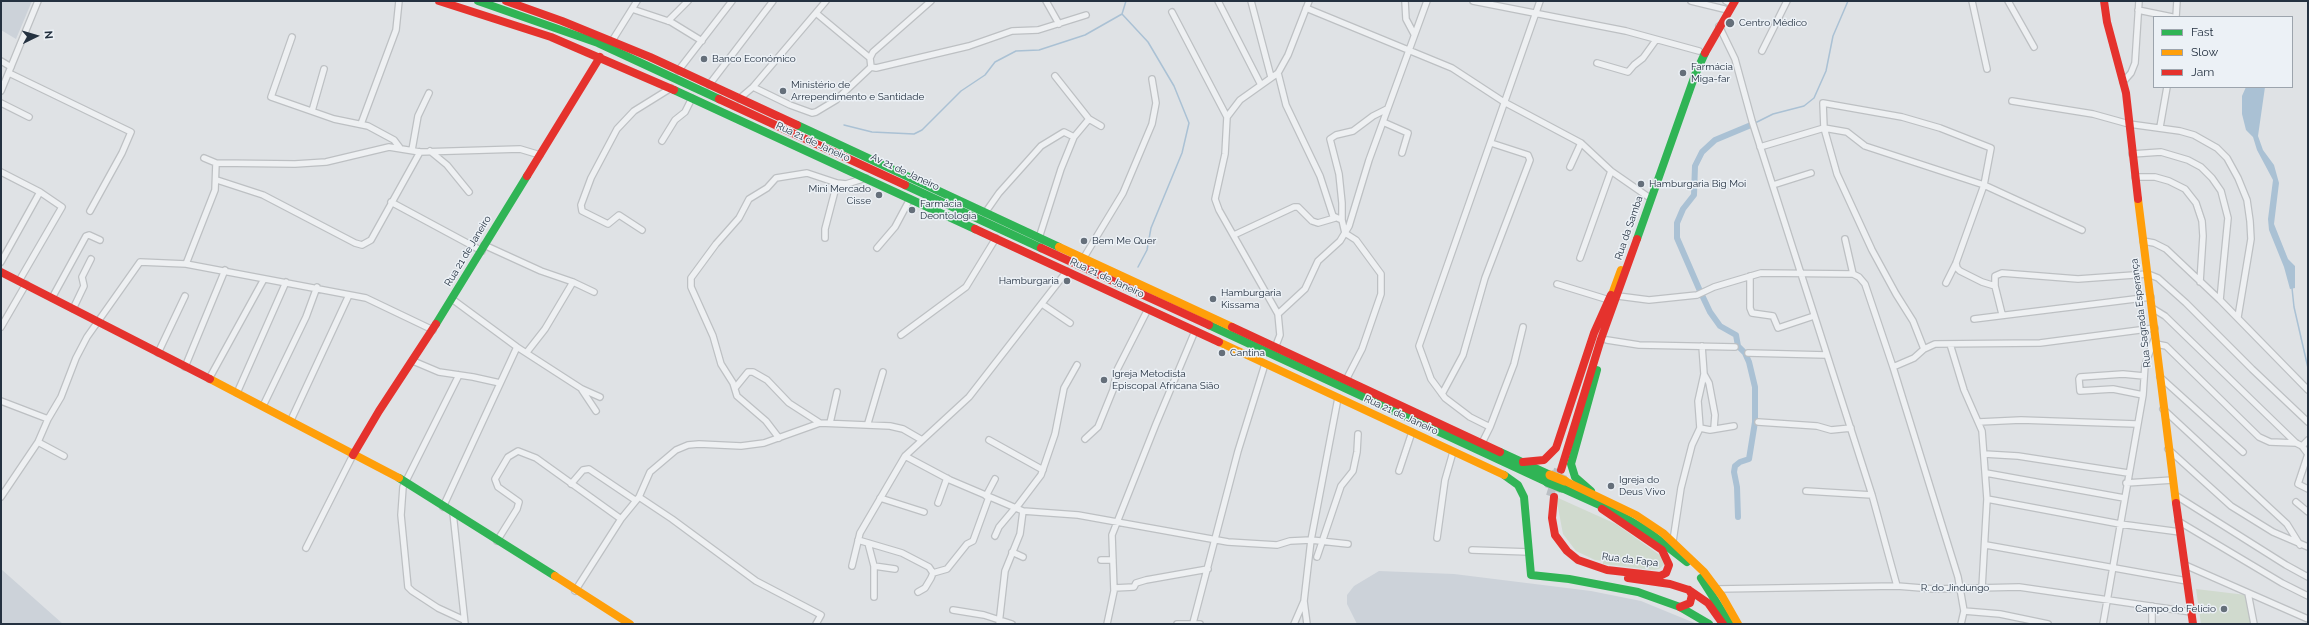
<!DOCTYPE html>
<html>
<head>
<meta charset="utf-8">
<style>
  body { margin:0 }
  #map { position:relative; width:2309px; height:625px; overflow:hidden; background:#dfe2e5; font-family:Raleway,sans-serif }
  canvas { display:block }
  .frame { position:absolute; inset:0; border:2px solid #243140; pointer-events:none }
  .legend { position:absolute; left:2153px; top:16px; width:140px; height:72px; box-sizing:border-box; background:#ecf1f6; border:1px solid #9ca4ad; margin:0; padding:5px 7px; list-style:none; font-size:12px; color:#243140 }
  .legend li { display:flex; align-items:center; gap:8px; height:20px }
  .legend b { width:20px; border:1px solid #9ca4ad }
  .north { position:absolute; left:16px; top:16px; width:40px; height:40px; -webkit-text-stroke:3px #ecf1f6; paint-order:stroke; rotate:85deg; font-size:11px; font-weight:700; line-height:16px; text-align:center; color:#243140 }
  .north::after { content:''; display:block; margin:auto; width:14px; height:18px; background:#243140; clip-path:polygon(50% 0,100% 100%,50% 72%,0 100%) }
</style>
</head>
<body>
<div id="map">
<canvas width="2309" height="625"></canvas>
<div class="frame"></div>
<ul class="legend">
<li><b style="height:5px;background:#30b455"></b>Fast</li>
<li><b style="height:5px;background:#ff9f0a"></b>Slow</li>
<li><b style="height:5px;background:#e5322d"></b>Jam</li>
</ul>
<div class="north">N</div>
</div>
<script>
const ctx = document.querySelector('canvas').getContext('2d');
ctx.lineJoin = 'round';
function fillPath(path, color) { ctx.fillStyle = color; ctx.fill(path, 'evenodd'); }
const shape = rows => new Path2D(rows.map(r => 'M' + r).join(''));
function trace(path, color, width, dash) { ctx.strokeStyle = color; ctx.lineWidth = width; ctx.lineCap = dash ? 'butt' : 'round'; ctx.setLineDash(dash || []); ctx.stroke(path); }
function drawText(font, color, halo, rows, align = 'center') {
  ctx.font = font + ' Raleway,sans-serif'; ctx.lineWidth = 3; ctx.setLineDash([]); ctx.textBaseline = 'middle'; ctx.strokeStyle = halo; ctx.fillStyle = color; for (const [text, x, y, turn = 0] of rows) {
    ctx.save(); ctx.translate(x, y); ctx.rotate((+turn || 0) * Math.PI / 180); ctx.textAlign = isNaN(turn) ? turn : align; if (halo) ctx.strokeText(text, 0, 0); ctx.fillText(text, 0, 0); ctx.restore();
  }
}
const built = shape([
  [1,1,32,1,16,39,1,30],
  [1,569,63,624,1,624],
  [1379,571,1454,574,1591,591,1641,601,1697,624,1357,624,1347,604,1347,595,1354,586]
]);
const green = shape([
  [1556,497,1616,524,1661,556,1665,564,1659,569,1654,570,1603,564,1603,561,1595,560,1576,551,1563,534],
  [2196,589,2246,595,2251,624,2201,624]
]);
const water = shape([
  [2246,87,2265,87,2258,136,2263,150,2274,165,2279,183,2274,224,2288,259,2295,266,2295,288,2290,289,2284,267,2269,230,2268,219,2273,180,2257,150,2253,137,2246,130,2242,114,2242,96]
]);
const stream = shape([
  [1122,14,1148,42,1174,86,1189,123,1182,153,1151,228,1147,250,1138,267],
  [1755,123,1773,114,1804,106,1814,98,1826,71,1833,36,1848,1],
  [844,125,872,132,914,134,922,130,961,91,985,75,995,62,1016,51,1039,50,1085,35,1122,14,1126,1],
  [2292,288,2294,307,2308,368]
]);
const canal = shape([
  [1700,291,1677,238,1677,223,1683,209,1694,195,1695,166,1702,152,1715,140,1751,125],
  [1701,293,1710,312,1720,326,1736,335,1738,346,1745,353,1749,362,1755,387,1755,422,1749,459,1740,462,1735,466,1734,472,1737,487,1738,517]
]);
const secondaryTunnel = shape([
  [1550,496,1558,469]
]);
const street = shape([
  [1046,1,1059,24],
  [1218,1,1261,85],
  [1251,1,1271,77],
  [1405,1,1406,19,1414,34],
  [1473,1,1626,31,1699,51],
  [1691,1,1724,9],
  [1726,1,1728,2],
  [1972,1,1987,69],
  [2008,1,2034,47],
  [1306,8,1452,68,1504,102,1581,143,1611,171,1647,196],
  [632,9,671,22,702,41],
  [2138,10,2172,17],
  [1172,12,1227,117],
  [816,13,870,58],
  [2176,17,2177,1],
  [668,21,688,1],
  [1719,26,1735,59,1752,121,1872,495,1897,586],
  [292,37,271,97,334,119,368,126,394,140,400,148],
  [612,41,637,1],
  [1762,51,1787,1],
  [1,61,11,67],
  [1597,63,1628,72,1634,65,1643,58,1656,40],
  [871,67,876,68,969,46,1012,31,1038,30,1086,15],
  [678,71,732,1],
  [9,73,131,132,122,153,90,211],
  [1278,73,1286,105,1320,176,1333,216,1342,220,1345,233,1356,240,1381,274,1381,294,1362,349,1346,380],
  [1055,76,1089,119,1101,126],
  [2123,82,2131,73,2135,63,2139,1],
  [709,85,773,1],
  [753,87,790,105,812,113,816,112,836,100,871,67,870,58,873,52,931,1],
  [1,91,38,1],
  [739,99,753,87,826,1],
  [2012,101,2093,114,2129,124,2180,131,2194,135,2217,148,2227,158,2238,178,2247,200,2250,221,2251,239,2238,317],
  [1,103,29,117],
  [312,111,324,69],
  [1383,122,1408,133,1402,153],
  [361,124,396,30,399,1],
  [2160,127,2167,87],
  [662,141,675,120,685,112,692,98],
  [1760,147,1824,128,1847,132,1865,146,1984,185,2082,230],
  [412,150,418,116,429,93],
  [430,151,447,165,469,192],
  [2132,154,2161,152,2188,160,2201,167,2212,178,2221,191,2228,218,2220,300,2166,249,2154,243,2143,241],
  [204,158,216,163,295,164,326,162,389,147,420,152,520,149,540,155],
  [1570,167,1581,143],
  [1,172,40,192,62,207,19,281],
  [2135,177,2155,177,2169,181,2185,189,2196,203,2202,221,2203,236,2200,282],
  [217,180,263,195,355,243,362,245,371,240,420,152],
  [1773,185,1811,173],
  [391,202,482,251],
  [985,213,999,193,1041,146,1064,132,1074,137,1089,119],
  [1342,220,1342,203,1339,174,1330,139,1336,135,1353,131,1373,116,1387,109],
  [642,230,619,215,608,224,582,211,581,205,591,178,617,129,634,111,671,88],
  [1234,235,1294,207,1298,207,1312,221,1318,223,1335,218],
  [825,238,825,229,837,183],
  [1039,238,1061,169,1074,137],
  [1845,239,1853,274],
  [484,245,541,271,573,282,594,292],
  [877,248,895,227,910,199],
  [1580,258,1611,171],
  [1083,259,1123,193,1152,124,1156,103,1152,79],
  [1,262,40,192],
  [1956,263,1957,268,1960,271,1982,282,1995,286,2002,314],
  [186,264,215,190,216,163],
  [1750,276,1750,308,1752,313,1773,316,1778,328,1814,316],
  [1557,284,1609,300],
  [1995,286,1995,276,2002,273,2078,279,2148,274,2158,278,2186,303,2252,369,2308,422],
  [1618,296,1649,300,1697,295,1714,287,1761,273,1853,274,1859,277,1865,284,1893,367,1958,577,1964,611,2000,614,2048,624],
  [52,298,86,236,89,235,100,240],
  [452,299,517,347,582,389,600,397],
  [2220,300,2308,390],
  [1042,304,1070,323],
  [2152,308,2165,316,2296,443,2302,446,2308,440],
  [73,309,84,286,82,277,91,259],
  [1278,314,1305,289,1318,261,1340,241,1349,226,1369,160,1427,1],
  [1974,319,2151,297],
  [1,327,26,284],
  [901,335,966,287,996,238],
  [1607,340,1639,345,1735,347],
  [1950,344,1964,390,1982,431,1987,499,1982,588],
  [2156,344,2166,346,2259,437,2270,442,2296,443],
  [1702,346,1704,374,1709,383,1715,415,1714,428],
  [1275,348,1280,335,1278,314,1219,210,1215,199,1225,154,1227,117,1240,100,1278,73,1288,55,1309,1],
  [1924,349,1935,344,2040,343,2155,328],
  [527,352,545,329,573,282],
  [158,353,185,296],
  [1748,353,1826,355],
  [413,361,439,372,473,377,500,383],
  [185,367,225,270],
  [1893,367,1914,358,1924,349,1913,321,1896,294,1872,250,1837,174,1824,128,1823,103,1902,117,1940,128,1991,148,1984,185,1956,263,1946,283],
  [459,375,403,487,401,515,408,587,412,591,438,608,464,620],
  [2160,377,2243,452],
  [209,379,264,279],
  [735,388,748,372,753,372,767,380,789,403,820,423],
  [582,390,596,411],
  [237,393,286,282],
  [1442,394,1463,355,1485,278,1530,160,1528,155,1491,143],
  [2143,395,2113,389,2080,391,2079,379,2080,377,2123,374,2144,376],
  [1,401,48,419],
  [263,406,306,317,317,287],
  [2163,409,2287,524,2300,545],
  [291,420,349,295],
  [1758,422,1817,426,1831,430,1851,428],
  [1979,422,2021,420,2136,424],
  [830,423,837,392],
  [868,423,883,372],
  [1490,427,1514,364,1523,327],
  [1700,428,1710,430,1734,426],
  [779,438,766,421,737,396,733,383,721,364,713,336,691,287,691,278,716,244,739,218,749,199,767,188,776,178,807,173,837,183,846,184,866,178],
  [1085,439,1098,427,1113,390,1117,370,1148,309],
  [989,440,1043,470],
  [38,442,64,456],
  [1482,443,1490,427,1470,417,1445,398,1431,379,1419,346,1540,1],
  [2302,446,2308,454,2298,484,2308,489],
  [2168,449,2231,506,2273,532,2308,547],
  [1984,454,2018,456,2128,473],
  [905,456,950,480,1023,511,1078,515,1228,542,1277,545,1290,541,1311,540,1348,544],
  [1399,471,1412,432],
  [1986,473,2124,498],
  [2126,483,2173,480],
  [571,484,583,470,589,469,635,500],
  [1806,491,1872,495],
  [2175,495,2286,565,2308,577],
  [986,496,995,479],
  [1,497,38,442,48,419,61,397,76,358,87,337,140,262,186,264,366,298,433,330],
  [639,497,672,519,756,581,821,615,816,624],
  [880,498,924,512],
  [1987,499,2120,524,2180,532],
  [2296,502,2308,512],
  [938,503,947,478],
  [443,507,517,347],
  [1016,508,1041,475,1055,434,1064,388,1077,365],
  [453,513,465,624],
  [2178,521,2282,583,2308,596],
  [995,536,999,527,1015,508],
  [1437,538,1445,480,1453,452],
  [858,540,902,553,929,567,933,573,931,578,925,588,918,592],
  [497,541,517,509,519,502,498,487,495,479,508,457,518,451,536,458,621,519],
  [1673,541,1681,488,1692,445,1700,428,1698,401,1704,374],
  [868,543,874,566,874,597],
  [1986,545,2187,581],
  [306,548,353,455],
  [1472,550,1529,552],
  [1012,552,1023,557],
  [1317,557,1341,486,1353,471,1357,452,1358,434],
  [1101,560,1113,560],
  [2185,565,2308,619],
  [852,566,860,533,905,456,969,397,1067,271],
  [874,566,895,569],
  [933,573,947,569,967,544,973,541,989,497],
  [1114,588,1134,587,1136,583,1146,580,1208,569],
  [1717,589,1897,586,1934,589,2019,587,2191,612],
  [575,591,621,519,639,497,650,472,676,450,688,445,699,444,741,446,764,443,820,423,890,426,903,429,922,440],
  [2248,593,2254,624],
  [953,610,984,615,1012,624],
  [1193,623,1238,451,1265,364],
  [999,624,1005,571,1020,534,1023,511],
  [1107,624,1114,591,1112,535,1156,424,1195,331],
  [1177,624,1200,624],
  [1294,624,1304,601],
  [1307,624,1304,601,1311,540,1338,398],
  [1961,624,1964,611],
  [2103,624,2143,395,2145,365,2154,340],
  [2152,624,2152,606]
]);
const fast = shape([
  [478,1,598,43,719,99],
  [674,90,975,229],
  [797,125,1059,247],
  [905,185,1041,248],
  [1637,239,1695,75,1705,53],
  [436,324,527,176],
  [1209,325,1547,482],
  [1500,452,1550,475],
  [1504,475,1518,485,1524,497,1531,575,1569,579,1638,592,1680,607,1709,624],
  [399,478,555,576],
  [1562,488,1613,511,1646,530,1687,562],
  [1591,491,1575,477,1571,464,1597,370],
  [1701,578,1730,624]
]);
const slow = shape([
  [2138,199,2176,503],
  [1059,247,1232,327],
  [1610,300,1621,270],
  [1219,342,1504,475],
  [210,379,399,478],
  [1565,481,1636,515,1663,533,1704,572,1722,596,1738,624],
  [555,576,630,624]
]);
const jam = shape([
  [439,1,551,37,674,90],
  [506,1,562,21,650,57,797,125],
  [2104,1,2107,22,2126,93,2138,199],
  [1705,53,1735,1],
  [719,99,905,185],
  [527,176,600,57],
  [975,229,1219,342],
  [1041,248,1209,325],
  [1,272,210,379],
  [1232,327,1500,452],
  [353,455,379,411,436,324],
  [1523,462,1544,460,1556,448,1594,333,1611,295],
  [1561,470,1601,339,1637,239],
  [1554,497,1552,518,1555,535,1567,551,1578,560,1607,570,1660,576,1666,573,1669,565,1662,550,1602,509],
  [2176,503,2193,624],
  [1628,578,1670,584,1689,590,1708,603,1723,624],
  [1680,607,1690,603,1692,595,1689,590]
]);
const fastBridge = shape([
  [1547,482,1562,488]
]);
const slowBridge = shape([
  [1550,475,1565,481]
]);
const markers = [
  [1730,23,5,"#656f7a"],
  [704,59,4,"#656f7a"],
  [1683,73,4,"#656f7a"],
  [783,91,4,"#656f7a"],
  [1641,184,4,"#656f7a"],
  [879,195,4,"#656f7a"],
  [912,210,4,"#656f7a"],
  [1084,241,4,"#656f7a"],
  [1067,281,4,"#656f7a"],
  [1213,299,4,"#656f7a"],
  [1222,353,4,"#656f7a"],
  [1104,380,4,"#656f7a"],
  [1611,486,4,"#656f7a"],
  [2224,609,4,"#656f7a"]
];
const poiNames = [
  ["Centro Médico",1739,23],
  ["Banco Económico",712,59],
  ["Farmácia",1691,67],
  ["Miga-far",1691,79],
  ["Ministério de",791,85],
  ["Arrependimento e Santidade",791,97],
  ["Hamburgaria Big Moi",1649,184],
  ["Mini Mercado",871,189,"right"],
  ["Cisse",871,201,"right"],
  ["Farmácia",920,204],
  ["Deontologia",920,216],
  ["Bem Me Quer",1092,241],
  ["Hamburgaria",1059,281,"right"],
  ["Hamburgaria",1221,293],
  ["Kissama",1221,305],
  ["Cantina",1230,353],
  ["Igreja Metodista",1112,374],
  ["Episcopal Africana Sião",1112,386],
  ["Igreja do",1619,480],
  ["Deus Vivo",1619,492],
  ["Campo do Felício",2216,609,"right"]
];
const streetNames = [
  ["Rua 21 de Janeiro",813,142,25],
  ["Av 21 de Janeiro",905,172,25],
  ["Rua da Samba",1629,228,-71],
  ["Rua 21 de Janeiro",468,251,-59],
  ["Rua 21 de Janeiro",1107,278,25],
  ["Rua Sagrada Esperança",2141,313,-97],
  ["Rua 21 de Janeiro",1401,415,25],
  ["Rua da Fapa",1630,560,7],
  ["R. do Jindungo",1955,588]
];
fillPath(built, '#ccd2d9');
fillPath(green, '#d0dace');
fillPath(water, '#aac1d4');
trace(stream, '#aac1d4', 1.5);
trace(canal, '#aac1d4', 6);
trace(secondaryTunnel, '#babfc4', 8, [8, 4]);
trace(street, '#bdc0c3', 8);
trace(street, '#eef0f2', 5.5);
trace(fast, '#30b455', 8);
trace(slow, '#ff9f0a', 8);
trace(jam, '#e5322d', 8);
trace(fastBridge, '#bbbfc3', 11, []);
trace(slowBridge, '#bbbfc3', 11, []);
trace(fastBridge, '#30b455', 9);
trace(slowBridge, '#ff9f0a', 9);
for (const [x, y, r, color] of markers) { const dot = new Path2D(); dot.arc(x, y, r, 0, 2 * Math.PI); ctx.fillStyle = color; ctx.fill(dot); trace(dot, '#ecf1f6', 1.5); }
drawText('10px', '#243140', '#ecf1f6', poiNames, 'left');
drawText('10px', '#243140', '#ecf1f6', streetNames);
</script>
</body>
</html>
